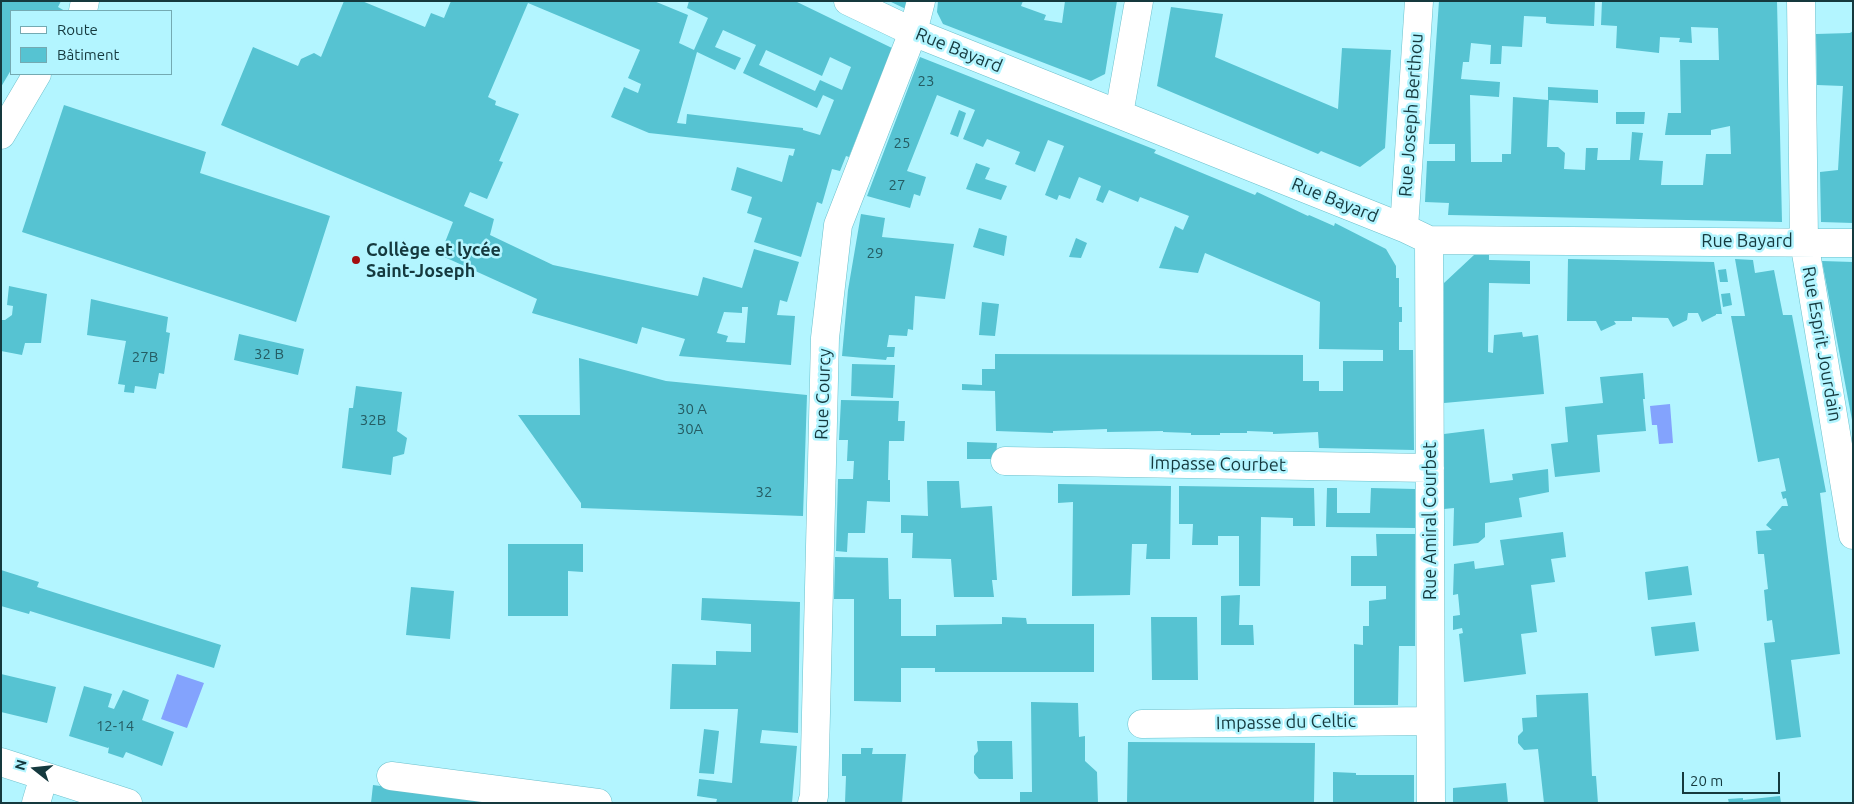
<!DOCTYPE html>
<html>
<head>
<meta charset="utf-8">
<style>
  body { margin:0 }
  #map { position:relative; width:1854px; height:804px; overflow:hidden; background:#b3f5ff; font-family:Ubuntu,sans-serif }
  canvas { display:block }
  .frame { position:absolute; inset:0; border:2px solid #15393e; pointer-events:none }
  .legend { position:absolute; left:10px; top:10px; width:162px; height:65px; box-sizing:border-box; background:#b3f5ff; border:1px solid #74aab2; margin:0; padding:6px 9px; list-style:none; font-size:15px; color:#15393e }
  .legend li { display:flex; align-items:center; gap:10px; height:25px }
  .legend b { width:25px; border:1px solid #74aab2 }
  .north { position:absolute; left:10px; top:744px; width:50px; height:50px; -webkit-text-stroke:4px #b3f5ff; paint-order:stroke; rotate:286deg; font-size:14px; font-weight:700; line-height:20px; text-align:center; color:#15393e }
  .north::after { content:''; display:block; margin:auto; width:18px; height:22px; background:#15393e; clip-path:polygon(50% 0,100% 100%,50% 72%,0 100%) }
  .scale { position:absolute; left:1682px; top:772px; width:98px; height:22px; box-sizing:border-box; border:2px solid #15393e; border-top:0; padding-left:6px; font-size:15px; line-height:18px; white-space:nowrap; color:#15393e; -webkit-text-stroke:4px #b3f5ff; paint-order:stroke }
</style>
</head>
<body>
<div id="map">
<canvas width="1854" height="804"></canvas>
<div class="frame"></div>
<ul class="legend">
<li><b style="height:6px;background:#fff"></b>Route</li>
<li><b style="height:14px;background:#56c3d2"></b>Bâtiment</li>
</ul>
<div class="north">N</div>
<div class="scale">20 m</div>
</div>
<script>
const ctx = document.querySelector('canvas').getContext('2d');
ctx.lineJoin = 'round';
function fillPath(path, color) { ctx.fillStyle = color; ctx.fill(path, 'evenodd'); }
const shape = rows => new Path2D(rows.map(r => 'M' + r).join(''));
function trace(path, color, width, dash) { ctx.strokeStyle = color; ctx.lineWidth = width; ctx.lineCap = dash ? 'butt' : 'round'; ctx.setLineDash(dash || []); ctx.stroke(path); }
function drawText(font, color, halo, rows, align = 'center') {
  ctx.font = font + ' Ubuntu,sans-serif'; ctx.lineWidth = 5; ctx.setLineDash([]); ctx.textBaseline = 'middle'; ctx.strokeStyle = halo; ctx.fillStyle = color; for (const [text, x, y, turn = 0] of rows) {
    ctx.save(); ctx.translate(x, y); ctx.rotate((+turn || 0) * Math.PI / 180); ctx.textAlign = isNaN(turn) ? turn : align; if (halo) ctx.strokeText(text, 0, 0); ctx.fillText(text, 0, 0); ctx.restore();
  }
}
const water = shape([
  [1670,404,1673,443,1659,444,1657,425,1652,425,1650,406],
  [177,674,204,683,187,728,161,719]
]);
const building = shape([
  [1,1,61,1,58,7,65,11,11,11,11,70,1,87],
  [344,1,362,1,425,27,431,13,444,18,451,1,654,1,688,15,679,43,694,50,708,18,687,8,689,1,795,1,892,48,849,157,846,156,840,171,832,169,822,204,817,202,801,257,754,242,762,218,747,213,752,197,731,190,737,167,782,182,789,155,793,156,795,149,649,133,611,117,624,87,638,93,641,84,628,78,640,50,528,3,488,97,496,101,495,105,519,114,499,161,503,162,487,199,470,192,464,206,494,219,490,235,553,265,698,296,703,277,742,288,754,249,799,262,787,302,780,300,777,315,795,316,791,365,679,356,685,339,642,327,637,344,532,313,537,299,440,255,453,222,221,125,253,47,298,66,301,59,314,53,321,57],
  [723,30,756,45,743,73,817,108,823,95,834,100,820,135,803,130,803,128,687,114,686,124,677,123,697,52,735,70,741,58,715,47],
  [766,50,822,76,830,57,851,67,842,90,820,80,815,91,759,65],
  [742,307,748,307,745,343,726,342,728,336,717,333,724,312,742,313],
  [889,1,909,1,908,10],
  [938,1,1023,1,1021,6,1046,15,1044,20,1062,23,1065,1,1117,1,1105,74,1091,81,943,24,937,12],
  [1439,1,1595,1,1594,26,1551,24,1546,23,1546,17,1524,16,1522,47,1502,46,1501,64,1490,64,1491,45,1471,43,1469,62,1463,62,1461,79,1500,82,1499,97,1470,95,1471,162,1502,162,1502,154,1511,154,1513,97,1548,100,1548,87,1598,90,1598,103,1549,100,1547,147,1558,147,1565,153,1564,169,1585,170,1586,148,1598,148,1597,160,1630,160,1632,132,1643,133,1639,160,1663,161,1661,185,1703,185,1706,154,1731,154,1730,126,1711,130,1711,135,1665,135,1668,113,1681,113,1680,60,1719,60,1718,28,1691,27,1692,43,1679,42,1680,38,1660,37,1659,53,1616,48,1617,26,1601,25,1602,1,1777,1,1782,222,1448,215,1449,203,1425,202,1427,161,1455,161,1455,144,1429,144],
  [1171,7,1223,14,1215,57,1338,109,1342,48,1391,50,1385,148,1360,167,1321,151,1318,154,1157,86],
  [1853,31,1853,223,1821,222,1820,172,1838,170,1843,86,1817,85,1816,34,1850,33],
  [920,57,1156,150,1154,153,1255,195,1257,192,1308,216,1309,215,1334,226,1335,223,1386,249,1396,266,1396,278,1399,278,1399,307,1402,307,1402,322,1399,322,1399,350,1413,350,1414,450,1319,448,1318,432,1273,434,1273,432,1247,431,1247,433,1220,433,1220,435,1191,435,1191,433,1163,432,1163,431,1107,432,1107,429,1053,431,1053,433,996,431,995,391,962,390,962,384,982,385,982,369,995,369,995,354,1303,355,1303,381,1319,381,1319,391,1343,391,1343,361,1383,361,1383,350,1319,349,1320,302,1205,253,1198,273,1159,268,1175,226,1183,230,1189,216,1140,197,1138,202,1109,190,1103,203,1096,200,1101,186,1079,177,1070,199,1059,195,1057,200,1045,195,1064,146,1048,140,1035,172,1015,164,1020,152,987,139,983,147,963,139,975,110,937,95,907,171,926,177,920,196,914,194,910,208,867,196],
  [64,105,206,152,200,173,330,216,296,322,22,232],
  [959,110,966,113,958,137,950,134],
  [1616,112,1645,112,1644,124,1616,124],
  [976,163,990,168,985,179,1007,186,1001,200,966,189],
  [861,214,885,218,882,237,954,244,945,299,915,296,913,330,908,329,907,336,889,335,887,347,895,347,894,357,887,357,886,360,842,356,848,290],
  [979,228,1007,236,1004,256,973,247],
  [1076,238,1087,243,1081,258,1069,257],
  [1474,255,1489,255,1489,260,1530,261,1530,284,1489,283,1488,352,1493,353,1494,335,1522,332,1523,337,1538,335,1544,394,1444,403,1444,283],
  [1568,259,1714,262,1722,314,1716,314,1716,315,1702,322,1698,313,1688,313,1687,320,1673,327,1668,318,1632,317,1632,321,1614,321,1616,324,1601,331,1596,321,1567,321],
  [1735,259,1753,260,1755,273,1774,270,1783,315,1792,315,1826,492,1820,493,1840,654,1791,660,1801,737,1776,740,1764,643,1775,642,1772,620,1767,621,1764,590,1768,589,1764,554,1758,554,1756,531,1772,530,1766,525,1782,506,1788,506,1786,498,1783,499,1781,492,1786,491,1779,458,1758,462,1731,316,1745,316],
  [1822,261,1853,262,1853,420,1852,420],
  [1726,269,1728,282,1720,282,1718,270],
  [9,286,47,294,41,343,25,343,22,355,1,351,1,320,5,320,12,315,13,306,7,305],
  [1730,293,1732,305,1723,307,1721,294],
  [91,299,168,317,166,332,170,333,164,374,159,373,156,389,135,386,134,393,124,392,125,385,118,384,126,341,87,335],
  [982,302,999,304,995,336,979,335],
  [239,334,304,349,298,375,234,360],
  [579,358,666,381,807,395,803,516,581,508,581,503,518,415,580,415],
  [852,364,895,365,893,398,851,396],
  [1643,373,1645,399,1643,399,1646,431,1597,435,1600,472,1555,477,1551,444,1568,442,1565,407,1603,403,1600,377],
  [356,386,402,392,397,431,407,438,404,454,393,457,391,475,342,468,349,408,353,408],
  [841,400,899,401,898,421,905,421,904,441,889,441,888,480,890,480,890,502,867,501,865,533,848,533,847,552,836,551,838,479,853,479,854,461,847,461,848,440,839,440],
  [1484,429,1490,483,1513,480,1512,474,1548,469,1549,492,1519,498,1522,517,1485,523,1485,537,1478,543,1453,546,1454,508,1444,509,1444,434],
  [967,442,997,443,996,459,967,459],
  [927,481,959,481,961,508,992,506,997,580,992,580,994,597,954,597,951,559,912,558,913,533,901,533,901,515,928,516],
  [1058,484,1171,486,1170,559,1146,559,1147,544,1132,544,1130,595,1072,596,1073,502,1058,503],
  [1179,486,1314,488,1315,526,1293,526,1293,518,1261,517,1260,586,1239,586,1239,536,1218,536,1218,545,1192,545,1193,524,1179,524],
  [1327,488,1337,488,1337,513,1370,513,1371,488,1415,489,1415,528,1326,527],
  [1563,532,1566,557,1551,559,1555,582,1531,585,1537,632,1521,634,1526,674,1464,682,1459,634,1463,633,1462,628,1453,630,1453,616,1460,615,1458,594,1453,595,1454,564,1474,561,1475,569,1504,565,1500,540],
  [1376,534,1415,534,1415,646,1399,646,1398,705,1354,705,1354,644,1363,645,1363,626,1369,626,1369,601,1386,599,1386,586,1351,586,1351,556,1377,556],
  [508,544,583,544,583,572,568,571,568,616,508,616],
  [835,557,888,558,889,599,901,599,901,636,936,636,936,625,1002,624,1002,617,1026,618,1027,624,1094,624,1094,672,935,672,935,668,901,668,901,702,854,701,854,599,834,599],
  [1688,566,1692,595,1648,600,1645,572],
  [1,570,39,582,37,587,221,645,214,668,30,611,29,614,1,606],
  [411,587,454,591,450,639,406,635],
  [1240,595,1239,625,1253,625,1254,645,1221,645,1221,596],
  [702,598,800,602,798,733,762,730,760,743,797,746,792,803,716,803,717,799,697,796,699,779,732,783,738,709,670,709,672,664,716,665,716,651,751,652,751,624,701,620],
  [1151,617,1197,617,1198,680,1152,680],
  [1695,622,1699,651,1655,656,1651,627],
  [1,674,56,687,47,723,1,712],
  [84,686,112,694,108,707,114,709,123,690,149,700,142,720,174,732,162,766,126,752,123,758,108,753,109,747,108,748,69,736],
  [1588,693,1592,776,1596,776,1598,803,1544,803,1538,749,1524,750,1518,743,1518,736,1523,731,1522,718,1537,717,1536,695],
  [1031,702,1078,703,1079,737,1085,736,1085,761,1097,772,1098,803,1020,803,1020,792,1032,792],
  [704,729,719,731,714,774,699,773],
  [977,741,1012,741,1013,779,979,779,974,773,974,756,978,751],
  [1128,742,1315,743,1314,802,1127,803],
  [861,748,873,748,872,754,906,754,902,803,845,803,846,776,842,776,842,754,861,754],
  [1333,772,1356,773,1356,775,1414,775,1414,803,1333,802],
  [1506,783,1508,803,1453,803,1453,788],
  [373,785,502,802,501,803,371,803],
  [1780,796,1781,803,1729,803,1728,799,1743,798,1743,800]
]);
const minor = shape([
  [848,1,913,32,1404,228,1429,240,1853,243],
  [1801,1,1804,241,1853,535],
  [83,11,85,1],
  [1119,114,1139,1],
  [1,135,37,74],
  [1404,228,1419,1],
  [1429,240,1431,803],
  [1005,461,1430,468],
  [1142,724,1430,721],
  [1,762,128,803],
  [391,776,598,803],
  [36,803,44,776],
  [812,803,814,796,825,338,838,225,913,32,921,1]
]);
const markers = [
  [356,260,5,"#a40d10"]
];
const numberNames = [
  ["23",926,81],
  ["25",902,143],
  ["27",897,185],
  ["29",875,253],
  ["32 B",269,354],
  ["27B",145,357],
  ["30 A",692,409],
  ["32B",373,420],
  ["30A",690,429],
  ["32",764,492],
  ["12-14",115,726]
];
const streetNames = [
  ["Rue Bayard",959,50,22],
  ["Rue Joseph Berthou",1411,115,-86],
  ["Rue Bayard",1335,200,22],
  ["Rue Bayard",1747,241],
  ["Rue Esprit Jourdain",1822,344,80],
  ["Rue Courcy",823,394,-88],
  ["Impasse Courbet",1218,464,1],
  ["Rue Amiral Courbet",1430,521,-90],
  ["Impasse du Celtic",1286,722,-1]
];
const poiNames = [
  ["Collège et lycée",366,250],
  ["Saint-Joseph",366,271]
];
fillPath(water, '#83a3fd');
fillPath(building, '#56c3d2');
trace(minor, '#6cc0cc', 29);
trace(minor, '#fff', 28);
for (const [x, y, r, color] of markers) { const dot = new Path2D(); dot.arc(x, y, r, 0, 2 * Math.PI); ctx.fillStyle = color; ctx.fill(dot); trace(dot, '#b3f5ff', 2); }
drawText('15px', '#255c63', null, numberNames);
drawText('18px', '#15393e', '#b3f5ff', streetNames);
drawText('bold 18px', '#15393e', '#b3f5ff', poiNames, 'left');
</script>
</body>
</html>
